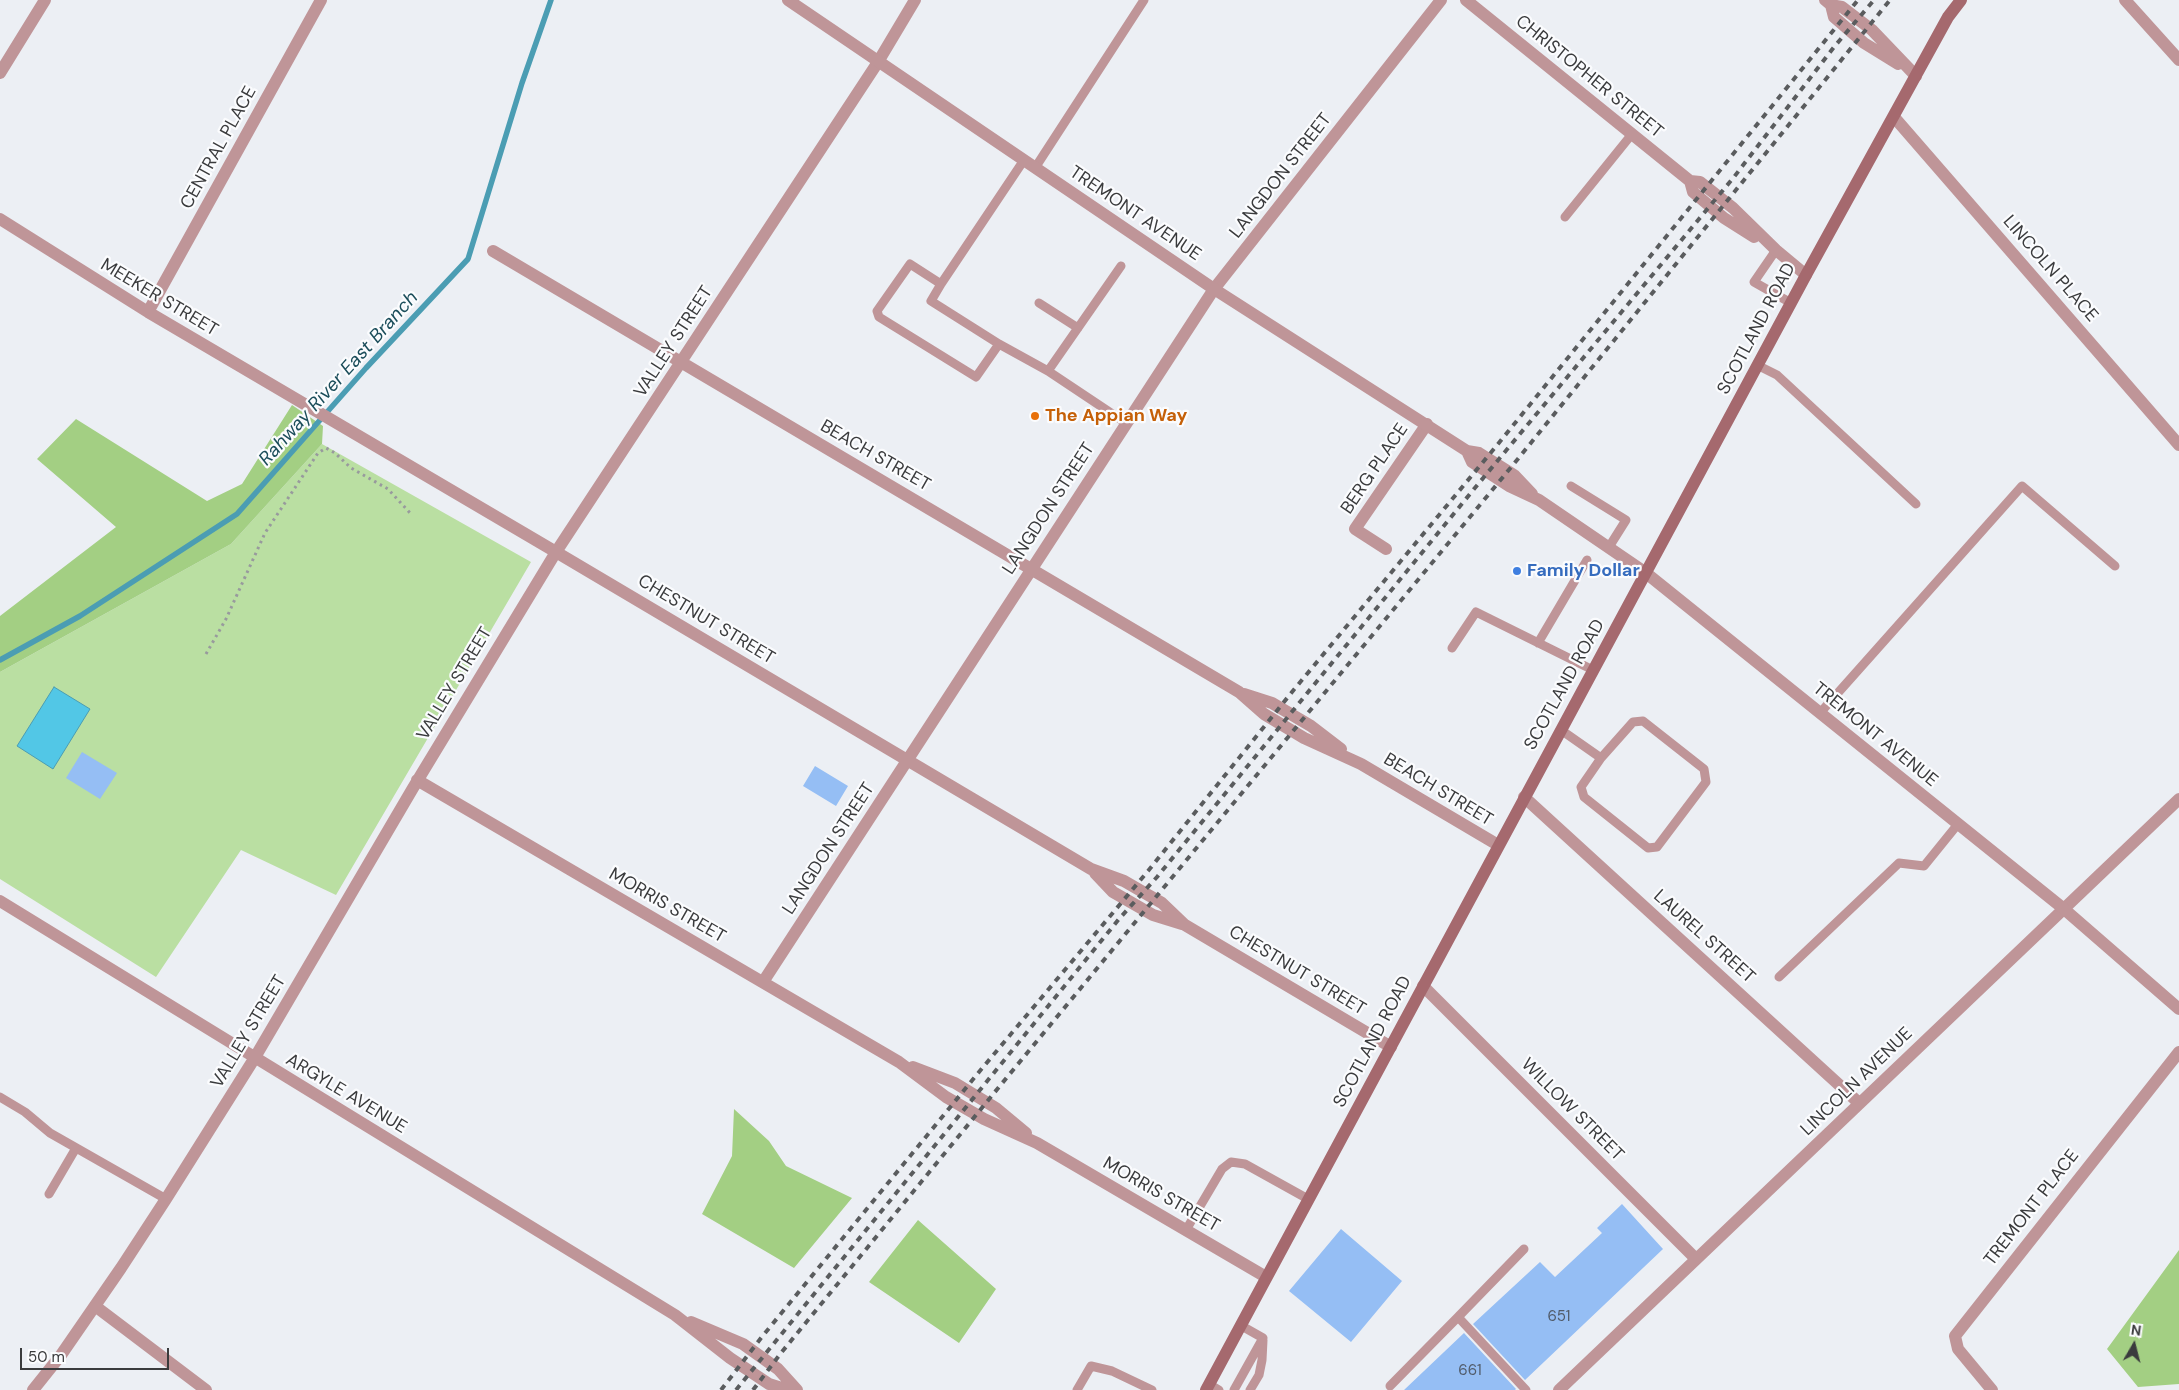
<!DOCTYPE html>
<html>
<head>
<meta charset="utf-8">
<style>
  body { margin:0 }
  #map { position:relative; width:2179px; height:1390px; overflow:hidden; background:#eceff4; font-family:"DM Sans",sans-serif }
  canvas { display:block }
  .north { position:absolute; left:2109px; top:1320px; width:50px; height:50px; -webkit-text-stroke:4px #fbfcfe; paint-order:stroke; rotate:8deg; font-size:14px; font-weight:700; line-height:20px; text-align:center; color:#3a3b3d }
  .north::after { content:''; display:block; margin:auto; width:18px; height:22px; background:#3a3b3d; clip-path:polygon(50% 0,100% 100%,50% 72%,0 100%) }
  .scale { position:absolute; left:20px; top:1348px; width:149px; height:22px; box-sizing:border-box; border:2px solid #3a3b3d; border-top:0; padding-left:6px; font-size:15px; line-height:18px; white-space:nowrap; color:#3a3b3d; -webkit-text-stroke:4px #fbfcfe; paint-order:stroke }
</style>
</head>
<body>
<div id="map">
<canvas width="2179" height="1390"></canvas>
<div class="north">N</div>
<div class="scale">50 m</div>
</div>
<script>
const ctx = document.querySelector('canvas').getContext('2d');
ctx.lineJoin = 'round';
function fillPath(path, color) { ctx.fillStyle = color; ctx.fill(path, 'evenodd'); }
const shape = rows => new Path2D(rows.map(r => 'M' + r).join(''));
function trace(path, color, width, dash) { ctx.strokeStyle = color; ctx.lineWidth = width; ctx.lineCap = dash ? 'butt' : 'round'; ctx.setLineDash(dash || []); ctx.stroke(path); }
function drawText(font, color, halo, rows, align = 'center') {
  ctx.font = font + ' "DM Sans",sans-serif'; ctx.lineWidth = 4.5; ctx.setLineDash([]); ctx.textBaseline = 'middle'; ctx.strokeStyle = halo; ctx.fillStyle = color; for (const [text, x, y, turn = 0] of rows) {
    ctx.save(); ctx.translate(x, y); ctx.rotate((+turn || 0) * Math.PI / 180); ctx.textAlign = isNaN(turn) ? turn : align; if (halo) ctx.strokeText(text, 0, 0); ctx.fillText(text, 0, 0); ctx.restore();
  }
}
const green = shape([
  [322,444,531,562,336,895,241,850,156,977,0,879,0,672,231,544]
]);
const forest = shape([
  [292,405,323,426,322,444,231,544,0,672,0,616,116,527,37,459,76,419,207,501,242,484],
  [734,1109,769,1141,786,1166,852,1198,794,1268,702,1214,732,1156],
  [918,1220,996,1289,959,1343,869,1282],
  [2179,1250,2179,1384,2138,1387,2107,1349]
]);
const water = shape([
  [54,687,90,709,53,769,17,746,54,687]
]);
const stream = shape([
  [0,660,80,616,237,514,366,368,468,259,522,83,551,0]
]);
const building = shape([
  [82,752,117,773,100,799,66,778],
  [815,766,848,786,836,806,803,786],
  [1622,1204,1663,1249,1525,1380,1473,1324,1540,1262,1555,1277,1602,1233,1597,1228],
  [1341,1229,1402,1281,1351,1342,1289,1291],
  [1464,1333,1516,1389,1515,1390,1404,1390]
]);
const path = shape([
  [206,654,226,619,265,533,318,453,326,448,335,453,351,468,388,489,411,514]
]);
const service = shape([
  [1024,160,941,284,910,264,877,311,879,317,976,377,999,344,1048,371,1121,266],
  [1035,168,1144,0],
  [1565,217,1632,134],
  [1776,250,1754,282,1791,303],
  [941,284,931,301,999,344],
  [1039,303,1078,328],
  [1757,365,1777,375,1916,504],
  [1048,371,1126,423],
  [1571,486,1626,520,1609,547],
  [1538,643,1587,560],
  [1452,648,1476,612,1593,670],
  [1820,713,2022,486,2115,566],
  [1561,730,1601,758,1581,787,1584,797,1648,848,1657,847,1706,782,1704,769,1643,721,1633,722,1601,758],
  [1779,977,1899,863,1924,866,1958,824],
  [0,1097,25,1112,50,1133,166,1199],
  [49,1194,76,1148],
  [1186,1230,1222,1169,1231,1162,1245,1164,1308,1199],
  [1524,1249,1458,1317,1526,1390],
  [1209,1384,1219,1390],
  [1390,1386,1458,1317],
  [1077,1390,1091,1366,1112,1371,1152,1390],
  [1234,1390,1263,1338,1240,1325],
  [1250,1390,1259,1375,1262,1360,1263,1340]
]);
const minor = shape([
  [1466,0,1690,181,1700,182,1733,208,1776,250,1806,275],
  [1825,0,1831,5,1842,7,1872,30,1916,76],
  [2125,0,2179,60],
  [1831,5,1834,17,1864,43,1898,64],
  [1894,117,2179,445],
  [1690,181,1693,192,1724,218,1754,237],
  [0,219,148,312,556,552,1091,869,1124,881,1162,903,1185,925,1391,1047],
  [493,251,1239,692,1264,714,1304,738,1361,764,1498,845],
  [148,312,321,0],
  [1386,549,1355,529,1427,424],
  [1244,694,1272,703,1311,726,1341,749],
  [417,780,899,1062,946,1097,984,1119,1037,1143,1266,1277],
  [1524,797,1859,1103],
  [1095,873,1113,892,1153,915,1182,924],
  [0,901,675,1315,730,1358,769,1384,788,1390],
  [763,982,1214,289,1441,0],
  [1423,986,1696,1259],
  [913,1067,955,1083,996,1108,1026,1133],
  [95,1306,206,1390],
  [691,1322,743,1344,778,1369,797,1390],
  [33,1390,61,1355,121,1268,166,1199,254,1059,413,788,556,552,878,62,915,0],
  [1559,1390,2179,799],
  [1992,1390,1958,1349,1955,1336,2179,1052]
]);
const tertiary = shape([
  [788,0,1214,289,1467,451,1479,453,1514,475,1532,494],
  [0,73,45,0],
  [1467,451,1472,462,1509,486,1539,500,1646,573,2064,909,2179,1009]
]);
const secondary = shape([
  [1206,1390,1806,275,1948,17,1961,0]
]);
const rail = shape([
  [721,1390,761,1338,979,1072,1148,871,1292,692,1498,444,1858,0],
  [736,1390,1119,919,1157,877,1474,489,1734,177,1834,47,1874,0],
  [753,1390,781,1353,999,1087,1517,460,1890,0]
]);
const markers = [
  [1035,416,5,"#e8710a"],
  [1517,571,5,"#3f7fe0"]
];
const numberNames = [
  ["651",1559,1317],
  ["661",1470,1371]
];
const streetNames = [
  ["CHRISTOPHER STREET",1589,77,39],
  ["CENTRAL PLACE",219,148,-61],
  ["LANGDON STREET",1281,176,-52],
  ["TREMONT AVENUE",1135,214,34],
  ["LINCOLN PLACE",2050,269,49],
  ["MEEKER STREET",159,298,31],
  ["SCOTLAND ROAD",1757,329,-62],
  ["VALLEY STREET",674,342,-57],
  ["BEACH STREET",875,456,30],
  ["BERG PLACE",1375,469,-56],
  ["LANGDON STREET",1049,509,-57],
  ["CHESTNUT STREET",706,620,31],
  ["VALLEY STREET",455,684,-59],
  ["SCOTLAND ROAD",1565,685,-61],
  ["TREMONT AVENUE",1875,735,39],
  ["BEACH STREET",1438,790,31],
  ["LANGDON STREET",829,849,-57],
  ["MORRIS STREET",667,906,30],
  ["LAUREL STREET",1704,937,42],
  ["CHESTNUT STREET",1297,971,31],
  ["VALLEY STREET",249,1032,-59],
  ["SCOTLAND ROAD",1373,1042,-62],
  ["LINCOLN AVENUE",1857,1082,-44],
  ["ARGYLE AVENUE",346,1094,31],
  ["WILLOW STREET",1572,1110,45],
  ["MORRIS STREET",1161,1195,30],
  ["TREMONT PLACE",2032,1208,-52]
];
const foodNames = [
  ["The Appian Way",1045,416]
];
const shopNames = [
  ["Family Dollar",1527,571]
];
const waterNames = [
  ["Rahway River East Branch",339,379,-48]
];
fillPath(green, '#badfa2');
fillPath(forest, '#a3cf83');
fillPath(water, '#52c7e6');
trace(water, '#4b9db3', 1);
trace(stream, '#4b9db3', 5.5);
fillPath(building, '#95bef4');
trace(path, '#989a9d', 3, [2.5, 4]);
trace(service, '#bf9598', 9);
trace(minor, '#bf9598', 12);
trace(tertiary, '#bf9598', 12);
trace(secondary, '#a5696e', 12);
trace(rail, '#5a5c5e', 4, [6, 6]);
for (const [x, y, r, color] of markers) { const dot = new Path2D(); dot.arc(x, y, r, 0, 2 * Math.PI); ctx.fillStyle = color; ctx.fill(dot); trace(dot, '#fbfcfe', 2); }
drawText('15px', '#515c6b', null, numberNames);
drawText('18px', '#3a3b3d', '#fbfcfe', streetNames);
drawText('bold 18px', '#c56008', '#fbfcfe', foodNames, 'left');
drawText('bold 18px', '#366cbe', '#fbfcfe', shopNames, 'left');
drawText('italic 19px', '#1c4e5b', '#fbfcfe', waterNames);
</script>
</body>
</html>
